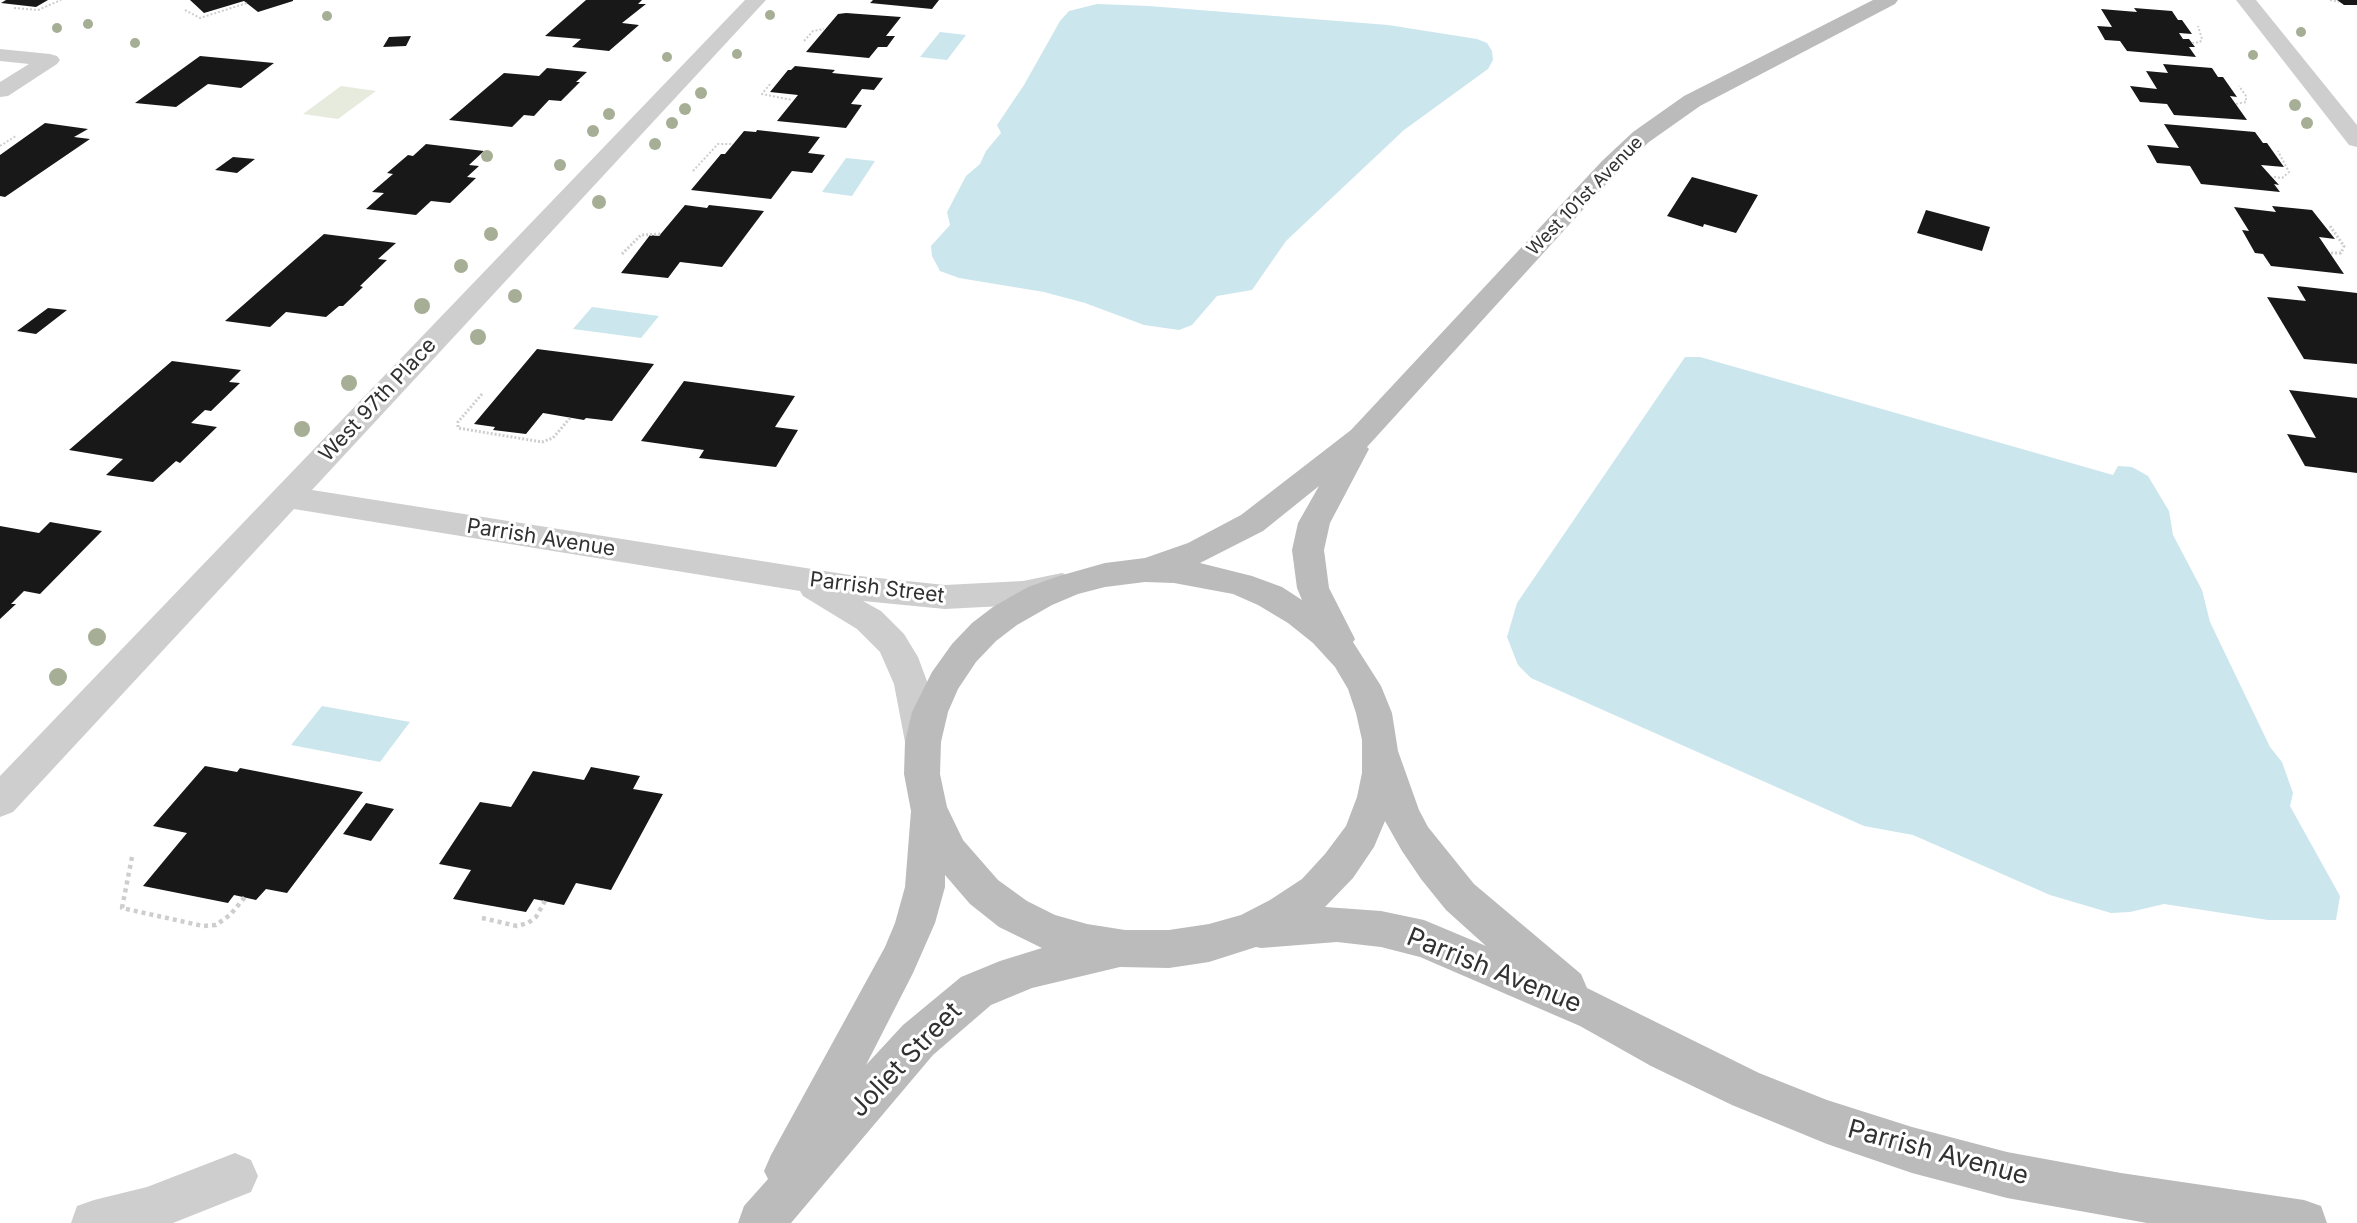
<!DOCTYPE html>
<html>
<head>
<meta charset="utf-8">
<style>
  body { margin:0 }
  canvas { display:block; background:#fff }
</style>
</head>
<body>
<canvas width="2357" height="1223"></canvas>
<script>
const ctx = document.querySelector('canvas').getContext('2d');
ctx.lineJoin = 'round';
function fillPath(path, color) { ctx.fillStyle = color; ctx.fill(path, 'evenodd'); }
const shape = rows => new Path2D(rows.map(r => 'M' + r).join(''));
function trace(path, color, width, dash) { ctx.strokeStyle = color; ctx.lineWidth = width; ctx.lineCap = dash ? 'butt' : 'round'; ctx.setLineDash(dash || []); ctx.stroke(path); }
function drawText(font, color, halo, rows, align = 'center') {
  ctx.font = font + ' Inter,sans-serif'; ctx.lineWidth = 6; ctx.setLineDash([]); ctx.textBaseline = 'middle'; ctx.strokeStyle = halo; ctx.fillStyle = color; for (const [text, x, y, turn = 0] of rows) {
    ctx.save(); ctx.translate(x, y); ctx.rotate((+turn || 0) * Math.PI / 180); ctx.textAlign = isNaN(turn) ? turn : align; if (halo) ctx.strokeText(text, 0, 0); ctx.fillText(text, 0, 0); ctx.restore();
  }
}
const green = shape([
  [341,86,376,91,338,119,303,114]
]);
const water = shape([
  [1097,4,1149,6,1388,25,1477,39,1487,43,1492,51,1493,60,1488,69,1404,130,1286,241,1252,290,1217,296,1192,325,1179,330,1144,325,1085,303,1044,292,959,278,940,271,932,256,931,246,950,225,947,212,966,176,980,164,986,151,1001,133,997,125,1024,85,1060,21,1069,11],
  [940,32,966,35,947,60,920,57],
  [846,158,875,161,852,196,822,192],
  [592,307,659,316,641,338,573,329],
  [1685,357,1700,357,2113,475,2118,466,2132,467,2148,476,2169,511,2173,535,2202,590,2210,622,2270,747,2282,762,2293,793,2290,806,2340,896,2336,920,2268,920,2164,904,2130,912,2111,913,2050,895,1913,835,1864,826,1531,678,1518,665,1507,637,1517,603],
  [322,706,410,722,380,762,291,745]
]);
const building = shape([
  [6,0,48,0,36,7,1,3],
  [190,0,293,0,293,1,258,12,244,1,204,13],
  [586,0,642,0,638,4,646,4,622,23,639,25,609,51,572,47,581,39,545,36],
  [873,0,939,0,932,9,870,3],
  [2337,0,2357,0,2357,5,2344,5],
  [2134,8,2172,11,2178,20,2182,20,2192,34,2179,33,2183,39,2189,39,2195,47,2189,47,2196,57,2127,51,2120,41,2105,40,2097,26,2112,27,2101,9,2137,12],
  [846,13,901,17,886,36,895,36,887,47,878,47,869,58,806,52,838,14],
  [411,36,406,46,383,47,389,37],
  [200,56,274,63,241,88,208,84,176,107,135,103],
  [2163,64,2212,68,2218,77,2223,77,2237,97,2230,96,2247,120,2174,115,2167,104,2140,102,2130,86,2157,89,2146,71,2168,73],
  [795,66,835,70,832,73,883,78,874,90,862,89,851,104,862,105,846,128,777,121,798,95,770,92,788,70,791,70],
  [547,68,587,72,576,82,580,82,561,101,549,100,534,116,524,115,512,127,449,120,504,73,539,76],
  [45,123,88,129,74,137,90,139,5,197,0,196,0,155],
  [2164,124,2255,132,2263,143,2267,143,2284,167,2261,165,2279,185,2274,184,2280,192,2201,184,2190,166,2157,163,2147,145,2179,148],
  [757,130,820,137,808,153,825,155,812,173,792,171,771,199,691,190,721,154,725,154,744,131,756,132],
  [426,144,484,151,469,165,479,166,467,177,476,178,450,203,431,201,416,215,366,209,384,193,372,192,393,174,387,173,408,155,413,156],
  [233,157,255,159,237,173,215,170],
  [1692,177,1758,195,1736,233,1704,224,1703,227,1667,216],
  [685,205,707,208,709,205,764,211,722,267,680,262,668,278,621,273,650,235,659,236],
  [2272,206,2312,210,2335,239,2319,237,2344,274,2271,266,2263,254,2255,253,2242,230,2249,231,2234,207,2276,212],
  [1926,210,1990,227,1982,251,1917,233],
  [324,234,396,243,378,259,387,260,360,286,363,287,343,306,339,306,326,317,286,312,270,327,225,321],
  [2297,286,2357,293,2357,364,2304,359,2267,297,2306,301],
  [48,308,67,310,36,334,17,331],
  [537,349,654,364,612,421,586,418,584,420,543,413,526,434,493,430,495,427,474,424],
  [172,361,241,370,229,382,240,383,211,411,205,410,191,423,217,427,180,463,176,461,153,482,106,475,123,459,69,450],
  [684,381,795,396,775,427,798,430,776,467,699,458,704,450,641,441],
  [2289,390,2357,398,2357,473,2305,466,2287,434,2316,438],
  [50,522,102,531,40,594,24,591,11,604,16,604,0,619,0,526,39,533],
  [205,766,237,772,240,768,363,792,287,893,266,889,256,900,234,895,228,903,143,886,187,833,153,826],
  [591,767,640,776,633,789,663,794,611,890,576,883,564,905,534,899,526,912,453,899,471,870,439,864,480,802,511,807,533,771,584,780],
  [366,803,394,809,371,841,343,834]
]);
const pathFar2 = shape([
  [2330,0,2339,2],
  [14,8,38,10,61,0],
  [185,10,200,18,247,3],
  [804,41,813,31,824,29],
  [2192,43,2200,42,2202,39,2198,26],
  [770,84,762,94,792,100],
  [2236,104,2246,102,2246,96,2239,86],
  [0,146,16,136],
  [693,171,718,144,732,144],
  [2274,177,2282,178,2289,172,2278,151]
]);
const pathFar1 = shape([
  [2330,226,2344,246,2341,253,2330,253],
  [622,254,641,235,661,234],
  [482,394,458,422,458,428,542,442,553,438,570,418]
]);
const path = shape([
  [132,857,122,908,203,926,216,925,230,915,245,897],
  [482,918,517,926,528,923,536,917,545,901]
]);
const street = shape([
  [745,0,766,0,312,490,850,575,945,585,1023,581,1062,573,1073,577,1078,585,1073,593,1023,605,945,609,863,601,881,611,904,634,918,657,928,684,941,742,936,752,923,757,910,752,905,742,894,684,880,652,857,629,803,596,800,591,294,509,13,812,0,817,0,776,745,0],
  [2236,0,2256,0,2357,125,2357,147,2349,145,2236,0],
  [0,49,50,54,57,56,60,60,57,64,8,96,0,97,0,82,29,64,0,61,0,49],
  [235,1153,251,1160,258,1176,251,1192,173,1223,71,1223,77,1206,94,1200,147,1187,235,1153]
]);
const secondary = shape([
  [1873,0,1898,0,1895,4,1700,106,1649,142,1618,171,1367,447,1369,449,1330,523,1324,550,1329,588,1355,639,1353,642,1381,686,1392,713,1398,751,1419,810,1428,827,1474,884,1581,974,1587,988,1759,1073,1827,1100,1912,1127,2007,1152,2121,1173,2304,1200,2321,1206,2327,1223,2147,1223,2007,1198,1912,1173,1827,1144,1732,1105,1651,1066,1580,1026,1420,957,1381,947,1337,942,1261,948,1256,947,1209,962,1169,968,1120,967,1032,988,991,1005,933,1055,791,1223,738,1223,744,1206,768,1179,764,1171,771,1155,885,947,895,923,905,887,911,811,904,774,905,742,912,712,932,672,952,644,972,623,993,607,1028,587,1059,576,1105,563,1145,558,1188,543,1241,515,1351,430,1602,161,1633,132,1684,96,1873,0],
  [1319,486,1298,523,1292,550,1297,588,1302,600,1282,587,1252,576,1200,563,1263,531,1319,486],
  [1145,582,1174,583,1233,594,1258,605,1288,623,1313,643,1335,667,1348,689,1356,713,1362,740,1362,773,1357,797,1346,826,1325,854,1302,879,1270,900,1241,915,1209,924,1169,930,1125,930,1087,924,1055,915,1027,901,998,880,963,840,947,807,940,774,941,742,948,712,958,689,976,662,996,641,1017,625,1052,605,1078,594,1105,587,1145,582],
  [1385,821,1402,851,1421,879,1446,910,1486,946,1424,920,1381,911,1325,907,1353,878,1374,847,1385,821],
  [945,875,970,904,999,927,1042,948,1000,961,961,977,903,1025,866,1065,913,973,935,923,945,887,945,875]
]);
const trees = [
  [770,15,5],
  [327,16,5],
  [88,24,5],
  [57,28,5],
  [2301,32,5],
  [135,43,5],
  [737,54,5],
  [2253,55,5],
  [667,57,5],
  [701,93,6],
  [2295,105,6],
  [685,109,6],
  [609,114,6],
  [672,123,6],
  [2307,123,6],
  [593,131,6],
  [655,144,6],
  [487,156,6],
  [560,165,6],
  [599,202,7],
  [491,234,7],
  [461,266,7],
  [515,296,7],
  [422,306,8],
  [478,337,8],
  [349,383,8],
  [302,429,8],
  [97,637,9],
  [58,677,9]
];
const farStreetnames = [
  ["West 101st Avenue",1585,196,-46]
];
const streetNames = [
  ["West 97th Place",378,400,-47],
  ["Parrish Avenue",541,538,9],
  ["Parrish Street",877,588,7]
];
const nearStreetnames = [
  ["Parrish Avenue",1494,971,22],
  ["Joliet Street",906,1060,-46],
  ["Parrish Avenue",1938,1153,15]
];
fillPath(green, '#e7ebdd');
fillPath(water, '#cce6ed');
fillPath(building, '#181818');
trace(pathFar2, '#cecece', 2, [2, 2]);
trace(pathFar1, '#cecece', 3, [2, 2]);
trace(path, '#cecece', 4.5, [4, 4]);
fillPath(street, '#cecece');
fillPath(secondary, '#bbb');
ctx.fillStyle = '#a6af95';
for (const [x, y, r] of trees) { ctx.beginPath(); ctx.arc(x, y, r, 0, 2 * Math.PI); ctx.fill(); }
drawText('18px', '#313131', '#fff', farStreetnames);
drawText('21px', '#313131', '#fff', streetNames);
drawText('26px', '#313131', '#fff', nearStreetnames);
</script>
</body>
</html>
